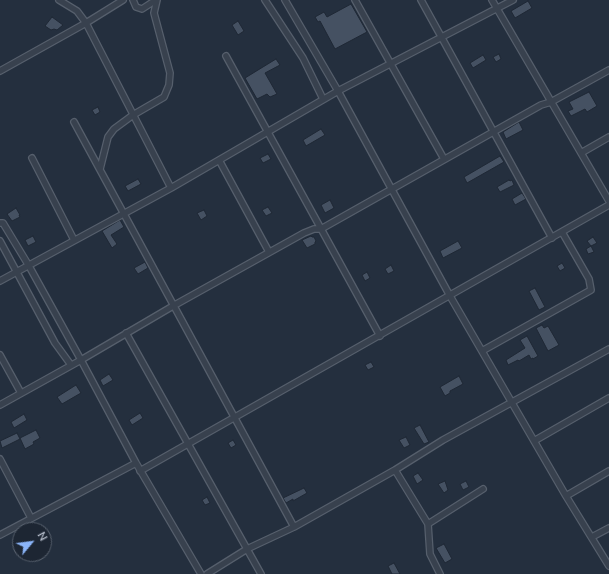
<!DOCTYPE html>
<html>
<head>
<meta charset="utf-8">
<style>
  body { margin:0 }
  #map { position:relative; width:609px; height:574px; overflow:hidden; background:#242f3e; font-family:"Nunito Sans",sans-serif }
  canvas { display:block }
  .north { position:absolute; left:12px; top:522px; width:40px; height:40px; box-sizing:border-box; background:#1d2633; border:1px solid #59626f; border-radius:50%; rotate:61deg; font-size:11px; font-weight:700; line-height:16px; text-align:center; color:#b4bcc9 }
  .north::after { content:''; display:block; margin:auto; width:14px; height:18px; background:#8ab4f8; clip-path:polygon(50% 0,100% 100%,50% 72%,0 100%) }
</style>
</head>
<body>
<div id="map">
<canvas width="609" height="574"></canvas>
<div class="north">N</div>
</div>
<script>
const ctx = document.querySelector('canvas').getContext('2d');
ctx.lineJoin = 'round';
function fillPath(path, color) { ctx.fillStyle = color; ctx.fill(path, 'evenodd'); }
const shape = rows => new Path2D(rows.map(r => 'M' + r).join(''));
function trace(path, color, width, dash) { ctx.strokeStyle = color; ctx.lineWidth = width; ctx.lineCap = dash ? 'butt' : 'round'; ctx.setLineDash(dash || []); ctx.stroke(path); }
const building = shape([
  [528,1,532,8,515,18,511,11,528,1],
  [351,4,367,32,335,49,320,21,318,22,315,17,324,12,327,17,351,4],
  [52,17,63,25,57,30,54,29,51,30,45,26,52,17],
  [238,21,244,31,238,35,232,25,238,21],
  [499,54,501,59,496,62,493,57,499,54],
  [483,55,486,60,473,68,470,63,483,55],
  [276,59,280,65,265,73,277,94,270,97,267,94,257,99,245,78,276,59],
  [589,92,597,106,587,112,585,109,571,116,568,111,573,109,569,102,589,92],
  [98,107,100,112,95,115,92,110,98,107],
  [519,122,523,130,506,139,503,132,519,122],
  [321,129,325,135,306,146,303,140,321,129],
  [268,154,271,159,263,163,260,158,268,154],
  [500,156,504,162,467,183,464,177,500,156],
  [138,179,141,184,128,191,125,186,138,179],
  [509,180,510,181,512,180,514,185,500,192,497,187,509,180],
  [522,193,526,199,515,205,512,199,522,193],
  [330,200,334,208,325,213,321,205,330,200],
  [268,207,272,213,266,216,262,210,268,207],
  [16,208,20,215,19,215,20,217,12,221,7,214,16,208],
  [204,210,207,216,201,220,197,213,204,210],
  [120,220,124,227,111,235,117,244,112,248,102,231,120,220],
  [33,236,36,242,28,246,25,240,33,236],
  [311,236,312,237,314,237,316,241,315,242,315,244,307,248,302,240,311,236],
  [593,237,597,243,591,246,594,252,588,254,586,249,591,246,587,241,593,237],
  [458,241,462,248,443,258,440,251,458,241],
  [145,262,148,268,138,274,134,268,145,262],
  [562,263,565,268,560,271,557,266,562,263],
  [391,265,394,271,388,274,385,269,391,265],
  [367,272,370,278,365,281,362,275,367,272],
  [535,288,545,307,539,310,529,291,535,288],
  [542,325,544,328,548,326,559,345,548,351,536,328,542,325],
  [527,336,538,356,533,359,533,358,531,359,529,355,519,361,518,360,508,365,506,360,525,348,520,340,527,336],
  [371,362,374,367,368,370,365,365,371,362],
  [109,374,113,380,103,386,100,380,109,374],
  [459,376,463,384,450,391,450,393,445,396,440,387,459,376],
  [76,385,81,393,62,404,57,397,76,385],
  [140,413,143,418,132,425,129,420,140,413],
  [24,414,27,420,14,428,11,422,24,414],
  [420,425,429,442,424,444,414,428,420,425],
  [36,430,40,438,33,442,34,444,25,449,20,438,36,430],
  [17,433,20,439,2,448,0,441,17,433],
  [406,437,410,445,404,448,399,440,406,437],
  [233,440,236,445,231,448,228,443,233,440],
  [418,473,423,480,417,484,413,476,418,473],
  [445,481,448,490,444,493,438,484,445,481],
  [466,481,469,487,463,490,460,484,466,481],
  [304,488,307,493,293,501,293,499,286,503,283,498,304,488],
  [207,497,210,503,205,505,202,500,207,497],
  [444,544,452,559,445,563,436,548,444,544],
  [394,563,400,574,392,574,388,566,394,563]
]);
const minor = shape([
  [59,0,77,11,86,23,171,188],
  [133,0,136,7,142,9,156,0],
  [265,0,303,58,323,99],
  [285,0,338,91,450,296,566,496,609,566],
  [355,0,444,159],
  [421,0,552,238],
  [492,0,609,201],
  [226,56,380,336],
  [0,71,86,23,123,0],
  [74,122,294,527],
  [581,153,609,137],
  [32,158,74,240],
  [219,160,269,252],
  [100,169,108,137,114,129,133,115,164,97,169,85,170,73,154,13,157,0],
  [0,223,3,223,29,266,81,360,136,463,201,574],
  [0,241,55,343,71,365],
  [0,281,171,188,338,91,513,0],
  [126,333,261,574],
  [482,351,591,290,589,279,562,232],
  [0,355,21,393],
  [0,405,81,360,173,306,304,233,314,229,321,229,541,105,551,102,609,70],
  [534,441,609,398],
  [0,459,31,518],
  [395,470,428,524,430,554,440,574],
  [140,471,609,205],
  [566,496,609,471],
  [428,524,483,489],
  [0,535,136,463],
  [592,537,609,528],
  [207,574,247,549,294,527,395,470,443,440,609,349]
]);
fillPath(building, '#455162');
trace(building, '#1f2835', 1);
trace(minor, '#565f6c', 8);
trace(minor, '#38414e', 5.5);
</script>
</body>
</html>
